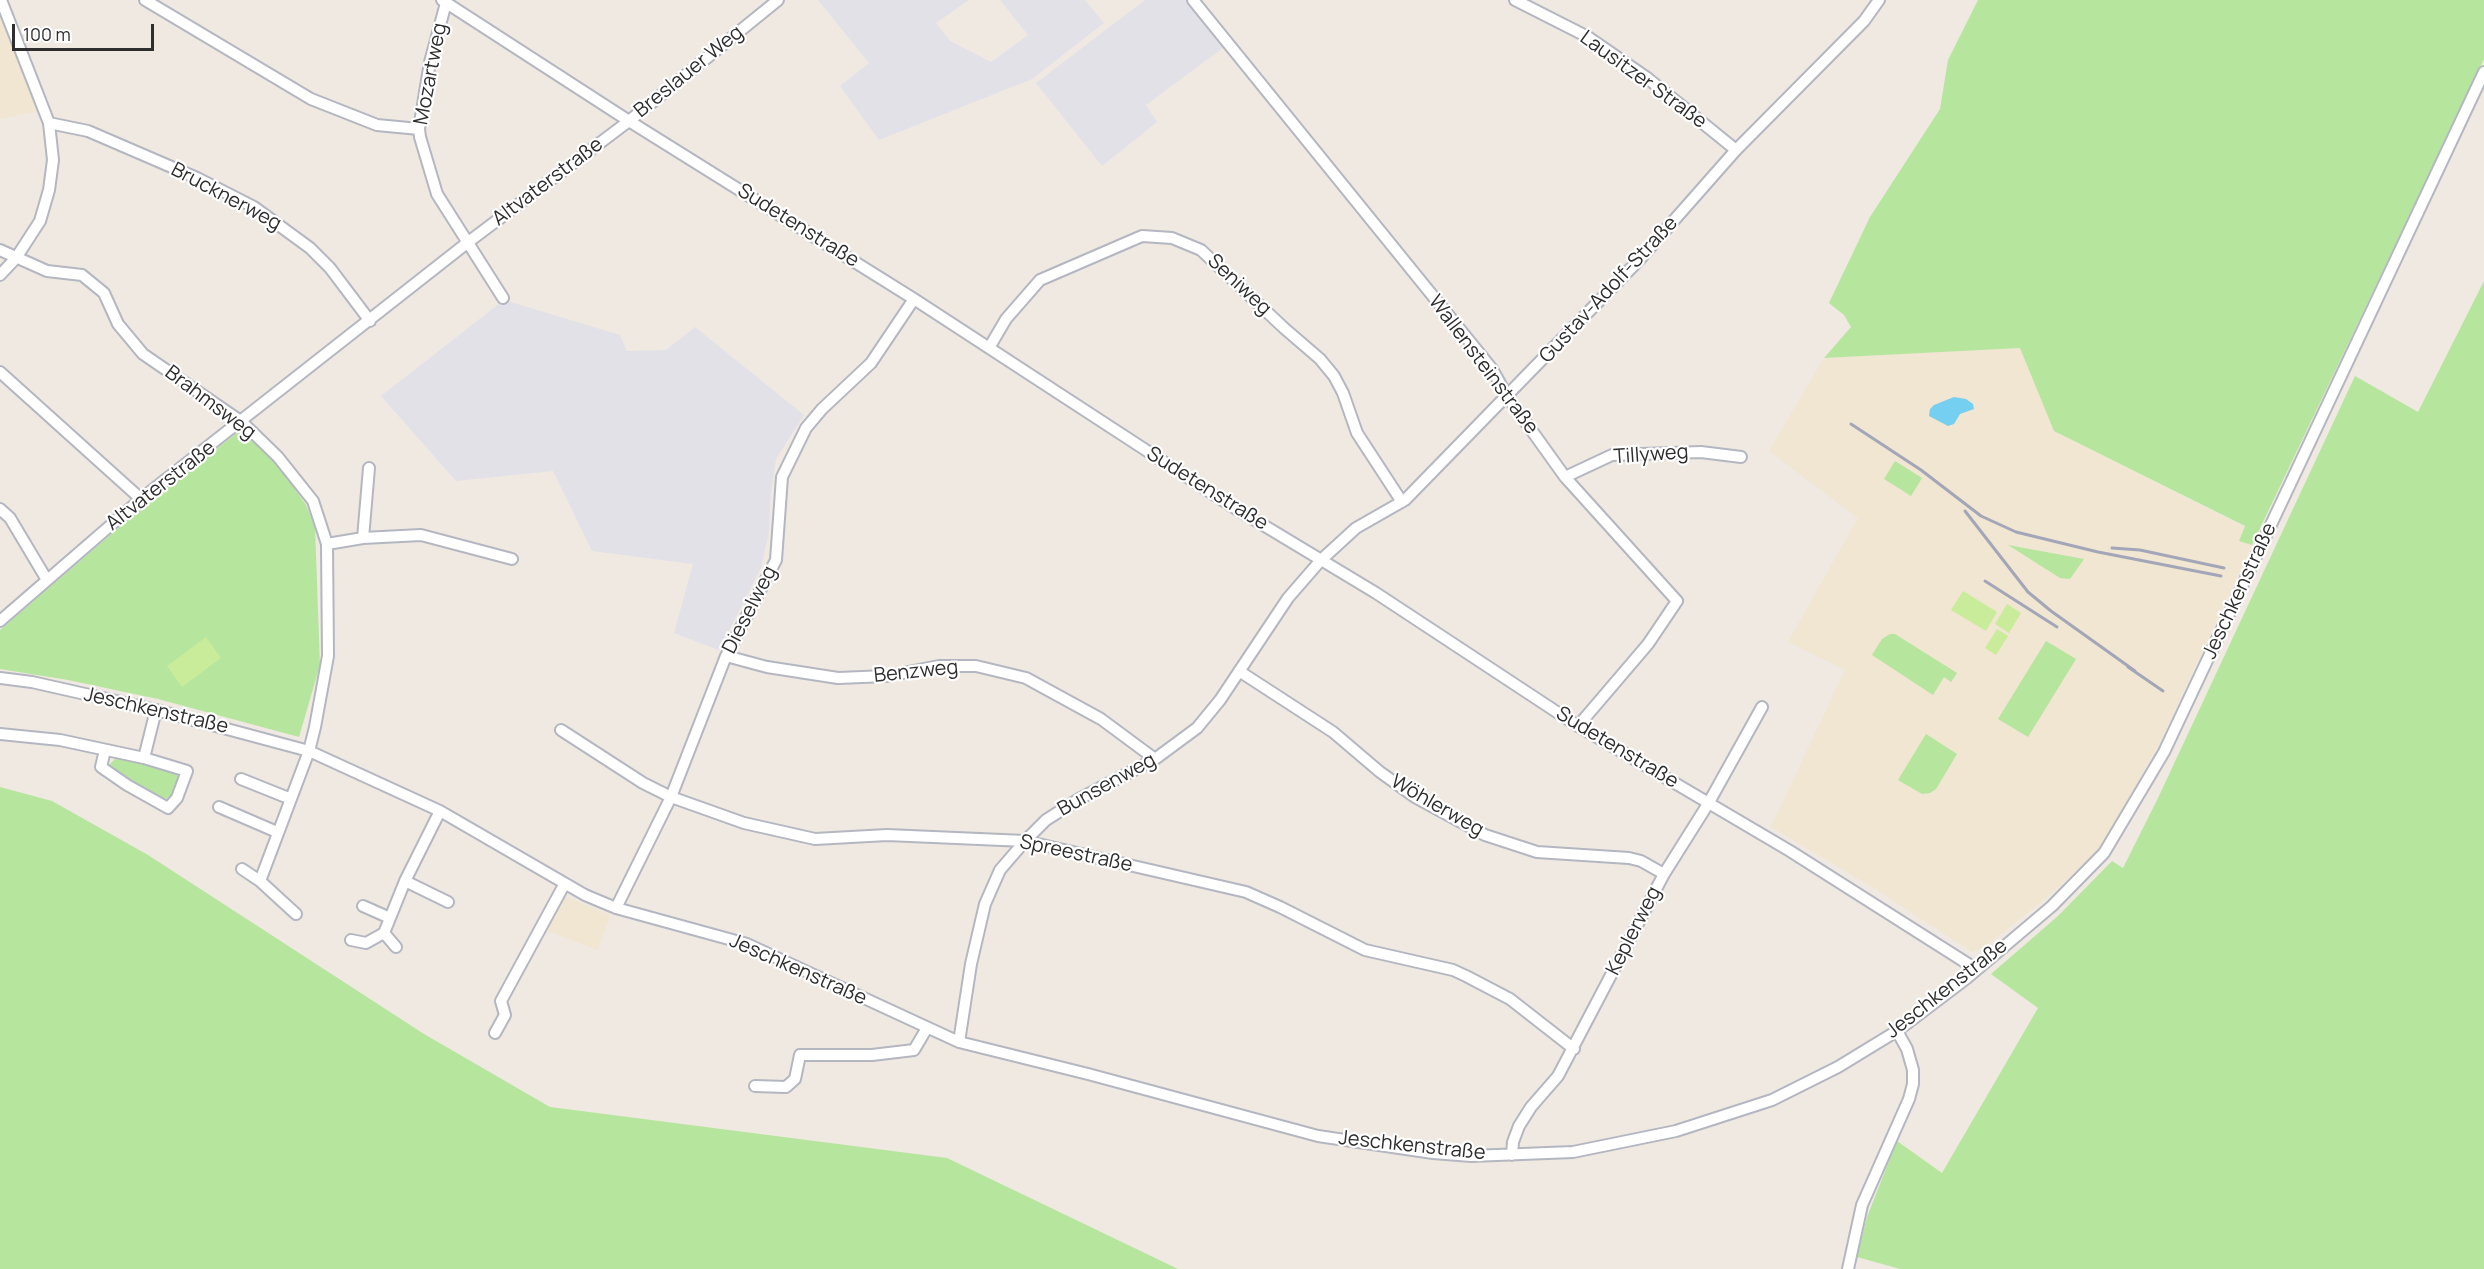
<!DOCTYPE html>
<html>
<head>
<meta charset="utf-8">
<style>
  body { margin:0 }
  #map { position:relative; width:2484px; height:1269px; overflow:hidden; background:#efe9e1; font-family:Manrope,sans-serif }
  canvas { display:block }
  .scale { position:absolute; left:12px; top:24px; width:142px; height:27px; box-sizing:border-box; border:3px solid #2e2e2e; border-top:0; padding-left:8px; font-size:18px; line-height:21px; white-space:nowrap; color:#2e2e2e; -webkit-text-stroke:4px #fff; paint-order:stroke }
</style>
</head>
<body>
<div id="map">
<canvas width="2484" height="1269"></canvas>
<div class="scale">100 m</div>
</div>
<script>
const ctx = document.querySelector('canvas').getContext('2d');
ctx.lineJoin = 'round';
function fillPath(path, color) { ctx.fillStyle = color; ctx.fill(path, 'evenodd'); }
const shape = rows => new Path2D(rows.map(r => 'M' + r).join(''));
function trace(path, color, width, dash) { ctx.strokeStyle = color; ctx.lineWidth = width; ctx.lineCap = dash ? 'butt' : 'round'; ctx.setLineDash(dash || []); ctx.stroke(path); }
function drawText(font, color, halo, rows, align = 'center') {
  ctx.font = font + ' Manrope,sans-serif'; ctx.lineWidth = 4.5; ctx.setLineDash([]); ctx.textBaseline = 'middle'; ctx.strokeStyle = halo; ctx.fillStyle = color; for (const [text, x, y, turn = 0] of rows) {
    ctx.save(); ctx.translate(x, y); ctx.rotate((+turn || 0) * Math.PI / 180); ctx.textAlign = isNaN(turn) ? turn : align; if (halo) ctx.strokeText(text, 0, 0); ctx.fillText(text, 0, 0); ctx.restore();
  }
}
const industrial = shape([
  [818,0,969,0,936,23,950,41,991,62,1028,35,1000,0,1085,0,1104,23,1032,79,879,140,840,86,869,63],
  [1145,0,1186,0,1224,47,1146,105,1157,122,1102,166,1036,83],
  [504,300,620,335,627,351,666,350,695,327,804,415,776,459,771,491,769,532,761,568,719,650,674,633,693,564,592,551,553,471,456,481,381,396]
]);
const education = shape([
  [0,0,44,110,0,119],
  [2020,348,2055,431,2245,527,2239,540,2252,545,2157,748,2099,850,2045,899,1983,948,1972,952,1874,888,1771,827,1845,670,1788,642,1858,518,1769,451,1824,358],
  [563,896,610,915,598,950,547,931]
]);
const green = shape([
  [1978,0,2484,0,2484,59,2252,545,2239,541,2245,526,2054,431,2020,348,1824,358,1851,327,1844,315,1829,303,1870,217,1940,109,1948,60],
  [2484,281,2484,1269,1900,1269,1857,1257,1867,1217,1897,1141,1942,1173,2038,1008,1991,974,2058,916,2112,861,2123,868,2158,798,2355,376,2418,412],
  [243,428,274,459,306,505,315,527,320,665,299,737,158,699,68,680,0,669,0,630,145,505],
  [1895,461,1922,478,1911,496,1884,479],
  [2008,545,2084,559,2070,579,2060,578],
  [1890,634,1895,634,1957,673,1951,682,1944,677,1933,695,1872,655,1882,639],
  [2046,641,2076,659,2028,737,1998,719],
  [1926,734,1957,754,1936,789,1930,793,1922,794,1898,780],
  [115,759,138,761,172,771,179,777,173,794,164,800,160,799,108,766],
  [0,787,52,801,148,855,424,1034,550,1107,947,1158,1178,1269,0,1269]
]);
const pitch = shape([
  [1963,591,1997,612,1986,631,1951,610],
  [2007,604,2021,613,2009,633,1995,624],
  [1997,629,2008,636,1996,655,1985,648],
  [206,637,221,658,182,687,167,666]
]);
const water = shape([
  [1954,397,1966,399,1973,404,1974,409,1960,414,1954,424,1948,426,1929,416,1930,409,1934,405]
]);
const minor = shape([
  [145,0,311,99,377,125,419,129],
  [442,0,629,121,914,299,1230,505,1376,593,1578,726,1790,851,1976,969],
  [1193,0,1492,369,1507,396,1565,477,1677,601,1648,644,1578,726],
  [1515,0,1588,37,1646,77,1736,150],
  [446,3,430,62,419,129,420,137,437,194,503,298],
  [49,123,88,131,197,178,254,207,310,248,330,268,370,321],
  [0,250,47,271,82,275,104,293,118,324,143,354,242,422,278,457,313,501,327,544,328,656,315,727,309,751,260,881,242,869],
  [0,275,16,258,40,221,49,190,53,160,49,123,1,0],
  [989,348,1006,319,1040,280,1142,236,1172,238,1201,250,1284,328,1320,359,1334,376,1343,393,1357,433,1402,502],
  [0,372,141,499],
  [1565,477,1612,455,1701,452,1741,457],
  [0,509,10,518,47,580],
  [363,538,369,468],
  [327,544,363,538,421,535,512,559],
  [0,621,141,499,467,243,629,121,778,0],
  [726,656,767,667,838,678,887,676,939,666,976,666,1026,678,1101,719,1155,759],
  [1239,671,1333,732,1380,772,1415,797,1485,835,1537,852,1629,858,1641,861,1664,874],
  [0,678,32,682,156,710,309,751,440,811,585,895,616,908,747,944,959,1042,1088,1074,1318,1136,1433,1153,1471,1156,1573,1152,1676,1131,1772,1100,1838,1067,1897,1031,1967,978,2052,906,2104,853,2164,752,2484,72],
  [561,730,643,783,671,797,744,823,815,839,887,835,1025,841,1246,892,1280,907,1365,950,1453,970,1466,976,1510,999,1574,1049],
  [0,734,60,740,144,758,187,771,177,798,168,808,127,785,101,767,105,750],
  [144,758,156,710],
  [241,779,291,799],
  [219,807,277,832],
  [260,881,296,914],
  [405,881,448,902],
  [363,906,390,918],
  [616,908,671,797,726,656,776,560,782,477,806,428,822,409,871,363,914,299],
  [351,940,366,943,384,933],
  [396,947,384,933,405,881,440,811],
  [495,1033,505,1015,501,1001,564,885],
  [959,1042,971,964,985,904,1000,870,1025,841,1046,820,1079,799,1155,759,1197,728,1220,700,1288,598,1321,560,1356,528,1405,500,1639,260,1736,150,1864,21,1879,0],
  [755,1086,786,1087,795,1079,800,1055,872,1055,914,1050,927,1028],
  [1512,1155,1513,1142,1519,1126,1531,1107,1558,1076,1664,874,1708,804,1762,707],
  [1848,1269,1862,1205,1909,1099,1913,1084,1913,1070,1907,1049,1897,1031]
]);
const rail = shape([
  [1851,424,1921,470,1981,516,2016,532,2098,552,2221,576],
  [1965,511,2028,592,2051,611,2135,671],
  [2112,548,2140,550,2224,568],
  [1985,581,2057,627],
  [2128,667,2163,691]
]);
const streetNames = [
  ["Breslauer Weg",689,72,-39],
  ["Mozartweg",431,74,-79],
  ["Lausitzer Straße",1643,80,36],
  ["Altvaterstraße",548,182,-37],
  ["Brucknerweg",226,197,28],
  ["Sudetenstraße",798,226,32],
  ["Seniweg",1239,285,43],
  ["Gustav-Adolf-Straße",1609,290,-47],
  ["Wallensteinstraße",1483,365,53],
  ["Brahmsweg",210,403,37],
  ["Tillyweg",1651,455,-4],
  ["Altvaterstraße",161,486,-38],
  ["Sudetenstraße",1207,489,32],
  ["Jeschkenstraße",2240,591,-65],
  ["Dieselweg",750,610,-63],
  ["Benzweg",916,672,-6],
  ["Jeschkenstraße",156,711,13],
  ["Sudetenstraße",1617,748,31],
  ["Bunsenweg",1107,785,-29],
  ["Wöhlerweg",1437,806,30],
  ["Spreestraße",1076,854,12],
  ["Keplerweg",1634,931,-63],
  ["Jeschkenstraße",798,970,24],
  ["Jeschkenstraße",1947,989,-38],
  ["Jeschkenstraße",1412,1146,6]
];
fillPath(industrial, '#e3e1e8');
fillPath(education, '#f0e6d1');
fillPath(green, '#b6e59e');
fillPath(pitch, '#c9ec9a');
fillPath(water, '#75cff0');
trace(minor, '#b4b7c1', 14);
trace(minor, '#fff', 10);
trace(rail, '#a3a6b8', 3);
drawText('20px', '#2e2e2e', '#fff', streetNames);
</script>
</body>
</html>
